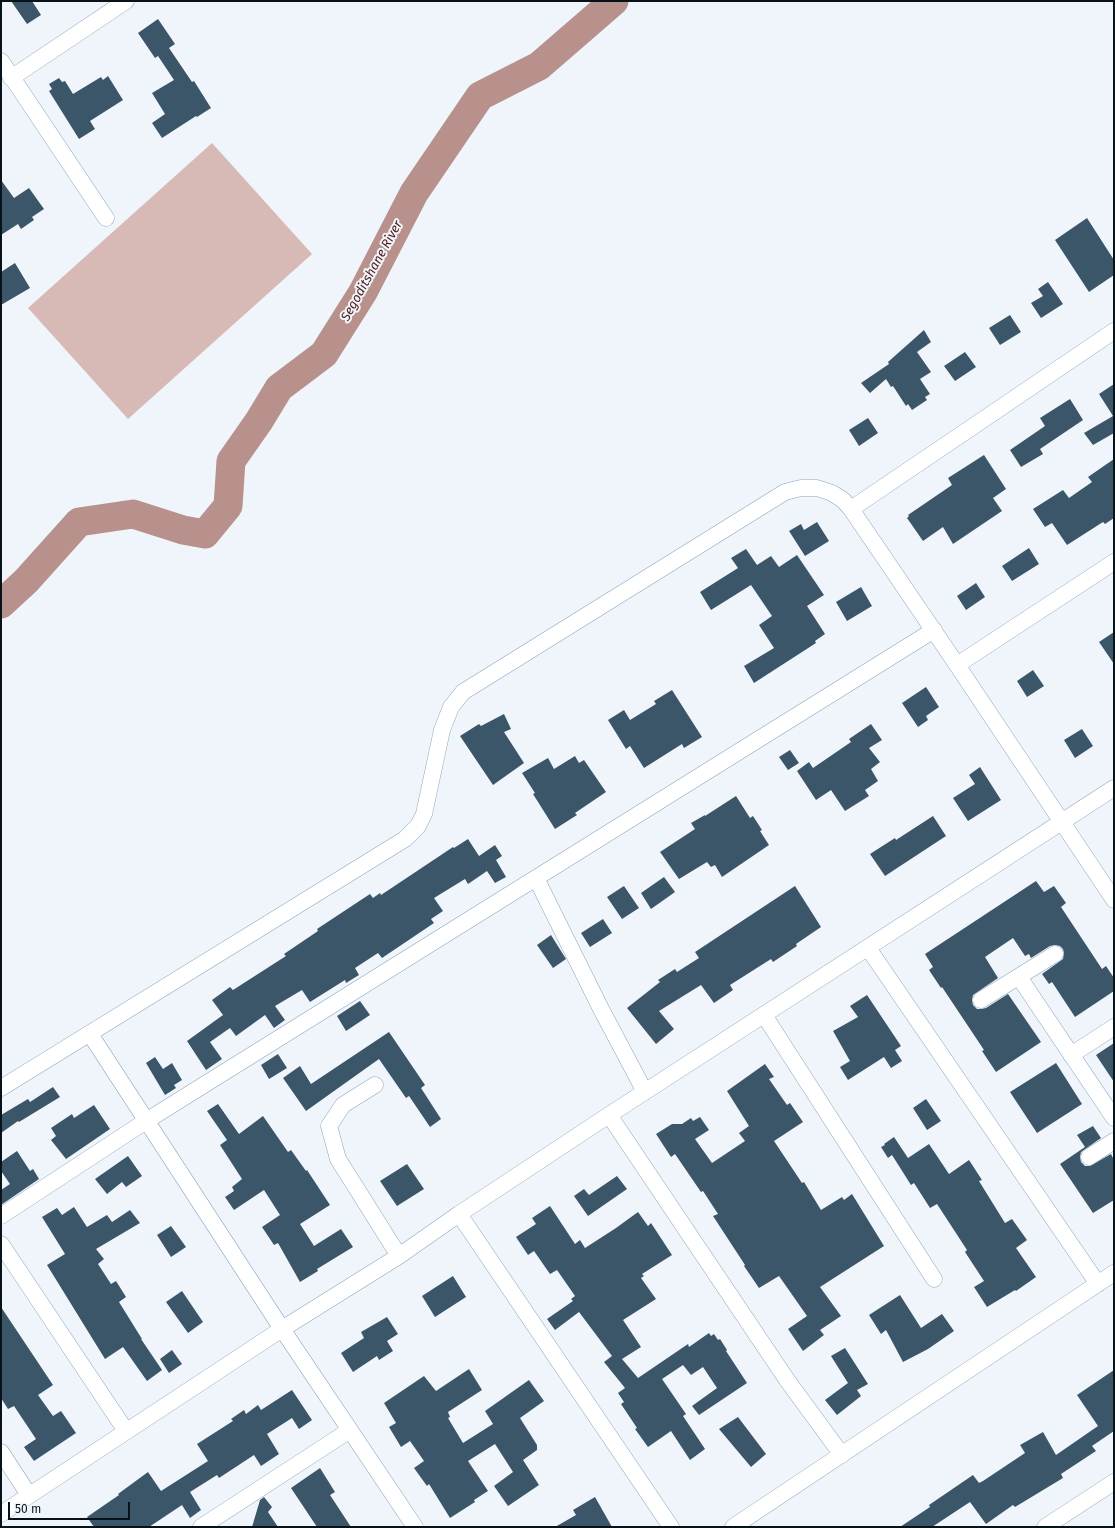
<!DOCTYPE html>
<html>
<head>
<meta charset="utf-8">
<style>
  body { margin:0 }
  #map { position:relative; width:1115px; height:1528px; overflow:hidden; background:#eff5fa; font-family:"Fira Sans",sans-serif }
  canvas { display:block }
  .frame { position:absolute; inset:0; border:2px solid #081219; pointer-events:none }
  .scale { position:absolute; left:8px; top:1502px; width:122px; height:18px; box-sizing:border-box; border:2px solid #081219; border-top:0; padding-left:5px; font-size:12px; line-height:14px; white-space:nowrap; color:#081219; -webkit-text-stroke:3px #eff5fa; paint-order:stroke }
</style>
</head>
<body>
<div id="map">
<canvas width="1115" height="1528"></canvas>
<div class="frame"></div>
<div class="scale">50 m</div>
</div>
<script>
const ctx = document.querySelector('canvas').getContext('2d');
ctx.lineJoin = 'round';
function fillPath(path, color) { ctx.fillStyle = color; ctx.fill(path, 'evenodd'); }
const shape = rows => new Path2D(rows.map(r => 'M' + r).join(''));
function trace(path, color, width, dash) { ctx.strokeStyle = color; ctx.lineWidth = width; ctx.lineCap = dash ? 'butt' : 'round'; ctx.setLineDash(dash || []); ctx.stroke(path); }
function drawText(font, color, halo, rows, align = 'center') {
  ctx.font = font + ' "Fira Sans",sans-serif'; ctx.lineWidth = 4; ctx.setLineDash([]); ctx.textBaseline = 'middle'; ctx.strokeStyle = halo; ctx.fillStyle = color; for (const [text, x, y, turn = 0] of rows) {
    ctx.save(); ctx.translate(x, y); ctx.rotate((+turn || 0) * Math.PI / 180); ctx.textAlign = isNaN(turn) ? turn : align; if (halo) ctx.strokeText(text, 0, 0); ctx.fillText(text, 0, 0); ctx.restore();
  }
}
const green = shape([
  [212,143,312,254,128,419,28,308]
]);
const river = shape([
  [1,604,26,581,79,522,133,514,183,530,205,534,228,506,231,461,259,421,279,388,324,354,363,292,414,193,480,96,539,66,614,1]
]);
const building = shape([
  [11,1,32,1,41,15,27,24],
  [158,19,175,44,169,48,192,82,194,81,211,108,197,117,196,116,162,138,152,123,165,114,152,93,174,80,158,56,155,58,138,33],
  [108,76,123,100,90,121,95,129,79,139,49,91,52,89,49,84,59,78,62,82,65,81,73,94,101,77,103,80],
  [1,180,14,198,29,188,44,209,32,217,34,220,21,229,18,224,1,235],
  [1087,218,1114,260,1114,275,1089,292,1055,240],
  [15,263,30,288,1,305,1,272],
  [1048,282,1063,304,1041,318,1031,303,1043,296,1038,289],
  [1010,315,1021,332,1000,345,989,328],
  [924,330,931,342,917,352,931,372,920,379,930,394,925,397,927,400,912,410,908,404,906,406,893,386,891,387,886,379,870,393,861,383,889,364,888,362],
  [965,352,976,367,955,381,944,366],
  [1114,384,1114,433,1093,445,1084,433,1113,416,1099,394],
  [1070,399,1083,420,1040,449,1043,454,1021,467,1010,450,1045,426,1040,418],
  [868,418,878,433,859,446,849,430],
  [984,455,1006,489,993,498,1002,511,953,544,943,527,923,541,907,518,909,516,908,515,952,485,948,478],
  [1114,459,1114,518,1105,524,1103,522,1067,545,1052,523,1045,527,1033,509,1063,490,1069,498,1092,482,1088,477],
  [817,522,829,541,805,556,789,531,801,524,804,530],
  [1029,548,1039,564,1012,581,1002,566],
  [746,549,757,565,771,556,779,567,797,555,824,595,807,606,825,634,815,641,816,643,754,683,744,666,774,648,759,625,772,616,751,585,711,610,700,592,738,568,731,558],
  [976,583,985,597,966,610,957,596],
  [861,587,872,606,847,621,836,602],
  [1114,632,1114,664,1099,642],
  [1033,670,1044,686,1027,697,1017,681],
  [926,687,939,707,926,716,928,720,918,727,902,703],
  [672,690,702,737,684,748,682,744,644,768,630,746,626,749,608,720,624,710,630,720,656,704,654,701],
  [504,714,511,729,504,732,524,763,493,785,460,736,479,724,481,726],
  [871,724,882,740,869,748,880,762,871,769,878,781,865,790,869,796,845,811,831,790,816,800,797,771,809,762,813,768,851,742,849,739],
  [1082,729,1093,746,1075,758,1064,740],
  [790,750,799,763,788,770,779,757],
  [575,756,579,763,584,760,606,792,575,813,577,815,555,829,533,794,535,793,522,773,548,758,554,769],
  [980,767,1001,800,968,821,953,798,975,784,969,775],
  [736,796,750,818,753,816,762,830,760,831,769,845,722,877,715,865,711,867,707,862,679,879,660,852,695,829,691,823,705,815,705,816],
  [933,816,946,836,885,876,870,854,895,838,896,840],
  [468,839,479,856,495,845,502,856,496,860,506,877,495,883,487,871,468,884,465,879,434,898,443,911,431,919,434,923,382,958,378,953,355,968,359,975,346,983,345,980,310,1002,302,990,275,1006,285,1020,274,1028,265,1015,236,1036,230,1028,210,1042,222,1059,206,1070,187,1041,223,1015,212,1000,230,987,233,990,286,956,284,954,318,931,317,929,370,894,373,898,380,893,381,895,453,847,454,848],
  [664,877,675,892,651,909,641,893],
  [1036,881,1044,892,1054,886,1066,903,1061,907,1102,969,1106,966,1114,978,1114,991,1075,1017,1052,982,1049,984,1042,974,1063,959,1064,953,1063,949,1060,946,1055,945,1050,946,1031,958,1029,954,1025,956,1013,938,985,957,998,978,973,995,972,1000,973,1005,977,1009,981,1009,986,1008,1008,994,1041,1042,996,1072,982,1051,984,1050,942,987,941,988,929,970,933,967,925,954],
  [624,886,639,908,622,919,607,897],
  [795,886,821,927,796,944,797,946,773,962,771,959,730,985,733,990,714,1003,701,985,659,1011,674,1029,656,1044,627,1008,660,982,658,980,675,969,677,972,699,958,695,952],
  [603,919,612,933,590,947,581,933],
  [551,935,566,959,553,968,537,945],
  [867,995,901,1046,895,1050,902,1061,891,1068,884,1057,848,1080,840,1067,850,1061,833,1031,858,1017,850,1006],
  [360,1001,370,1015,346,1031,337,1016],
  [389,1032,425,1085,421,1088,441,1119,430,1127,409,1096,406,1098,379,1059,306,1111,283,1078,300,1066,311,1084],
  [1114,1043,1114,1082,1096,1055],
  [278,1054,287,1068,269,1079,261,1065],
  [155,1057,163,1069,172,1063,182,1080,174,1085,176,1088,165,1095,146,1063],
  [1056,1063,1082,1104,1037,1133,1010,1092],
  [765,1064,774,1077,769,1079,787,1105,790,1103,803,1122,774,1141,802,1183,804,1182,821,1210,842,1197,844,1200,852,1194,884,1246,820,1287,841,1316,820,1330,824,1335,803,1351,788,1329,807,1316,779,1276,759,1288,744,1266,745,1265,713,1216,718,1214,703,1191,701,1192,675,1154,671,1157,656,1134,672,1124,682,1124,691,1118,693,1121,700,1117,709,1130,695,1139,712,1163,745,1141,739,1133,749,1126,727,1091],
  [53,1087,60,1097,19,1122,18,1121,1,1133,1,1115,28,1099,30,1102],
  [926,1099,941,1121,927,1130,913,1108],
  [218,1104,239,1134,263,1116,288,1152,291,1150,306,1171,307,1170,330,1205,300,1224,314,1246,341,1229,353,1247,317,1269,318,1271,300,1282,278,1243,274,1245,262,1227,280,1215,264,1190,234,1210,225,1197,234,1191,232,1187,242,1179,220,1145,227,1140,207,1111],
  [94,1105,110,1129,66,1159,51,1140,56,1136,51,1128,72,1114,74,1118],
  [1093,1126,1101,1138,1081,1152,1080,1157,1081,1162,1085,1166,1090,1166,1111,1154,1114,1160,1114,1200,1093,1213,1060,1164,1085,1147,1077,1135],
  [894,1137,908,1158,929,1144,949,1174,969,1160,982,1180,979,1181,1005,1223,1012,1219,1027,1240,1016,1248,1036,1277,1016,1291,1015,1290,987,1307,974,1287,984,1281,965,1252,967,1250,937,1204,930,1208,914,1183,911,1185,892,1155,888,1158,881,1147,885,1145,884,1144],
  [17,1151,30,1171,33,1169,39,1179,1,1205,1,1190,10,1184,1,1171,1,1162],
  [128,1156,142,1176,126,1187,122,1182,107,1194,95,1179],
  [407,1164,424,1189,397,1206,380,1181],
  [617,1176,627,1189,588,1216,574,1196,584,1189,589,1195],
  [550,1206,575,1244,580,1240,585,1248,616,1228,638,1212,648,1226,651,1223,672,1255,642,1274,644,1276,641,1278,656,1299,623,1320,641,1347,622,1359,638,1378,688,1344,689,1347,709,1333,711,1336,714,1334,718,1340,720,1339,727,1350,726,1351,747,1383,699,1415,692,1406,717,1388,703,1367,691,1375,683,1365,662,1379,686,1414,683,1416,705,1449,690,1460,671,1431,648,1447,635,1429,637,1428,621,1404,624,1402,618,1393,625,1388,604,1362,612,1356,579,1312,555,1330,547,1319,573,1301,571,1299,575,1296,557,1270,550,1274,534,1251,528,1255,516,1237,536,1224,532,1218],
  [74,1207,87,1227,107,1215,112,1222,130,1210,140,1223,96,1249,104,1259,98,1264,111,1284,116,1281,126,1297,119,1302,142,1339,141,1339,162,1370,147,1381,123,1347,105,1359,47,1265,65,1254,42,1217,57,1208,62,1215],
  [171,1226,186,1247,171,1257,157,1235],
  [453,1276,466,1297,435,1317,422,1296],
  [182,1291,203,1322,188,1333,166,1302],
  [900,1295,921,1328,942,1314,954,1331,928,1349,903,1362,886,1330,881,1334,869,1315],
  [1,1307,53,1385,38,1395,53,1416,61,1411,76,1433,34,1461,24,1447,36,1439,14,1406,8,1409,1,1398],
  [387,1317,398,1334,387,1341,393,1351,379,1360,377,1356,353,1372,341,1353,364,1338,361,1332],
  [845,1348,868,1384,857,1390,861,1396,837,1415,825,1400,848,1383,831,1356],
  [172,1350,182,1364,169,1373,160,1359],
  [469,1369,482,1390,448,1412,450,1417,448,1418,463,1443,493,1424,485,1411,529,1380,544,1401,520,1418,537,1445,537,1450,523,1460,539,1485,508,1506,494,1486,513,1472,495,1444,468,1461,488,1491,474,1500,475,1502,450,1518,429,1484,427,1486,414,1468,424,1461,410,1441,401,1447,389,1427,396,1423,384,1403,424,1376,436,1391],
  [1114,1370,1114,1431,1092,1446,1096,1451,1061,1474,1063,1478,1015,1507,1013,1505,986,1524,970,1502,932,1527,900,1527,930,1507,929,1505,973,1475,979,1483,983,1481,1025,1453,1020,1445,1043,1432,1056,1455,1098,1426,1077,1395],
  [292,1390,312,1420,299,1429,292,1418,267,1434,279,1454,261,1466,254,1455,219,1478,217,1475,190,1492,201,1510,190,1518,182,1505,149,1527,94,1527,87,1517,119,1495,118,1494,148,1472,161,1491,208,1461,197,1444,233,1421,231,1419,244,1410,246,1414,258,1405,261,1410],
  [738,1417,766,1454,751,1467,719,1429],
  [320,1468,335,1492,330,1495,351,1527,317,1527,291,1488],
  [264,1497,272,1507,268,1512,278,1527,252,1527,260,1500],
  [595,1497,612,1527,555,1527,576,1515,573,1510]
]);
const minor = shape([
  [1,61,106,218],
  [11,78,126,1],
  [851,509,1114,331],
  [957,665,1114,562],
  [536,878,601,1009,645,1092],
  [868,948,1098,1284],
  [1019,977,1114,1118],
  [981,1000,1055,954],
  [764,1015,934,1279],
  [90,1034,282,1329,415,1527],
  [1071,1055,1114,1027],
  [375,1085,343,1105,329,1126,338,1159,399,1256],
  [1,1088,405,839,418,826,424,814,442,730,451,707,463,692,785,492,801,488,817,488,832,493,843,500,851,509,957,665,1114,900],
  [609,1115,787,1380,842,1455],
  [1089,1157,1114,1141],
  [459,1214,671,1527],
  [1,1216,146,1121,934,630],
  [1,1244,126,1431],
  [1,1452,29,1495],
  [1,1514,282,1329,399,1256,459,1214,609,1115,1114,788],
  [201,1527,350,1430],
  [733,1527,1114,1273],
  [1045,1527,1114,1482]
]);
const waterNames = [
  ["Segoditshane River",372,271,-61]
];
fillPath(green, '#d7b9b6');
trace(river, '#b8918d', 29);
fillPath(building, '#3c5669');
trace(minor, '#8aa6bb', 17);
trace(minor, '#fff', 16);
drawText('italic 13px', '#55211e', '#eff5fa', waterNames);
</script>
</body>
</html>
